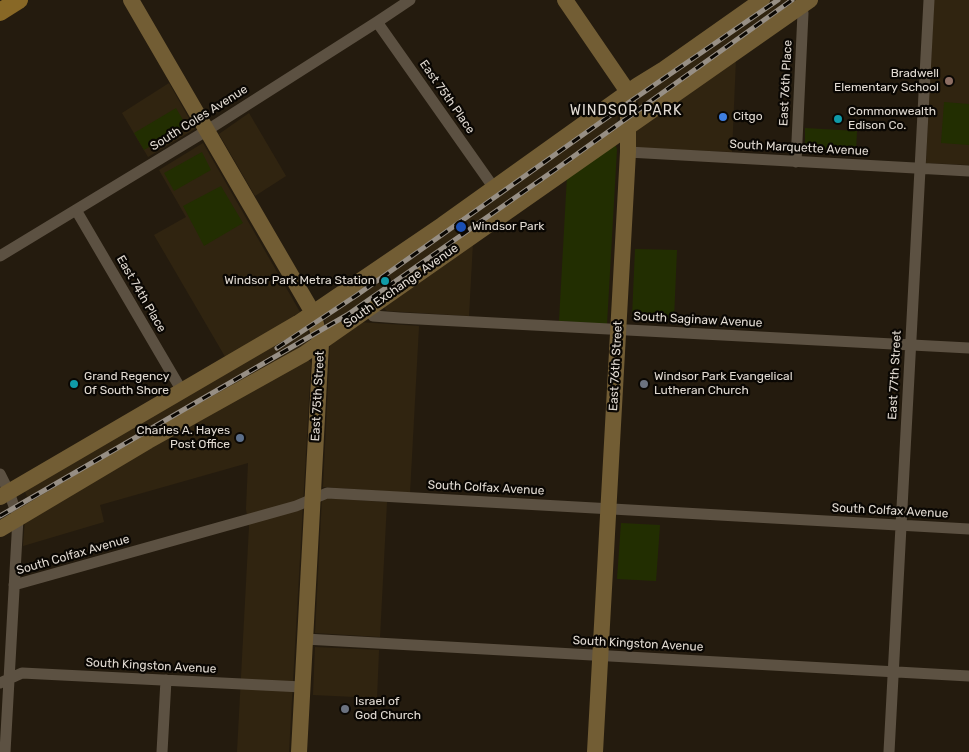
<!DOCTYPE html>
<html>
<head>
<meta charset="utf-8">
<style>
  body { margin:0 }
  canvas { display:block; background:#241b0e }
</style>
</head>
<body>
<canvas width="969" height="752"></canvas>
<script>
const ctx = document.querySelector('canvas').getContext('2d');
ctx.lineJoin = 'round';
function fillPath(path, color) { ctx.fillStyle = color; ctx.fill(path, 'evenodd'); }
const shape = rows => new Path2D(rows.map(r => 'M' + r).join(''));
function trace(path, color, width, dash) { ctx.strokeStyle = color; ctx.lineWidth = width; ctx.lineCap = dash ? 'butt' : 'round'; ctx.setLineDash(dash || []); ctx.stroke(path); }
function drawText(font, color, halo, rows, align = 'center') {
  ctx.font = font + ' Rubik,sans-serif'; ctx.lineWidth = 4.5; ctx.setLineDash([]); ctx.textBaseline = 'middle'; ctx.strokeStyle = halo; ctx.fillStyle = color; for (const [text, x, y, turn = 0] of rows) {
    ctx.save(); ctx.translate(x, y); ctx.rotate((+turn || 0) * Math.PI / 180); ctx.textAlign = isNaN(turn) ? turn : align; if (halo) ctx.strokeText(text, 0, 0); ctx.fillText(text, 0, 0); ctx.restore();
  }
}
const built = shape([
  [771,0,800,0,638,113,639,91],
  [934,0,969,0,969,165,926,163],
  [736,58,732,152,635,148,636,127],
  [169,83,195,129,148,157,122,113],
  [617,108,618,129,327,330,323,312],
  [249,113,286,176,255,196,219,134],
  [203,143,300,312,227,360,154,235,186,217,159,170],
  [473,242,469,316,387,311,385,309,384,307],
  [358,322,419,326,410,493,323,487,330,345],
  [307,326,310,342,30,504,24,489],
  [308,359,311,363,289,752,237,752,249,527,246,509,248,463,100,505,104,522,23,546,25,519],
  [322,498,387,502,380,637,315,633],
  [315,647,379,650,377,698,313,695]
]);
const green = shape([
  [944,102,969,104,969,145,941,143],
  [176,108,186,125,144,150,134,133],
  [805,128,857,131,856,151,805,149],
  [615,144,617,149,607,324,559,321,567,176],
  [202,152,211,170,174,191,164,173],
  [221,186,243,223,204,246,183,206],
  [635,249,677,250,674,318,632,317],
  [621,523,660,525,656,581,617,579]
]);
const street = shape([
  [377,22,494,188],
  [628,152,969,171],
  [796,162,803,13,800,7],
  [76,210,182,391],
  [0,256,206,131,377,22,410,0],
  [369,309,373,316,400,318,969,348],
  [0,474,9,492,18,518,5,752],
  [14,585,296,506,327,493,969,529],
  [305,639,969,676],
  [0,683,22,673,302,687],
  [162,752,166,680],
  [889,752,929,0]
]);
const secondary = shape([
  [131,0,313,313,321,343,299,752],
  [565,0,628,92,628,152,595,752],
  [0,497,298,323,442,225,638,85,664,69,762,0],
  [0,529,148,441,304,354,810,0]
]);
const primary = shape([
  [0,12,19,0]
]);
const rail = shape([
  [277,348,357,295,615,112,778,0],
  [0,516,347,315,556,169,792,0]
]);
const markers = [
  [949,81,5,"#8d6e63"],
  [723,117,5,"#3f7fe0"],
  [838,119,5,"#0f9aa8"],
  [461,227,6,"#1a4fb4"],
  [385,281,5,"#0f9aa8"],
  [74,384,5,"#0f9aa8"],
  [644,384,5,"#6b7280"],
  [240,438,5,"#5c6f8a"],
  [345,709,5,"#6b7280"]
];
const poiNames = [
  ["Bradwell",939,74,"right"],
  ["Elementary School",939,88,"right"],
  ["Commonwealth",848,112],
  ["Edison Co.",848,126],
  ["Citgo",733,117],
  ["Windsor Park",472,227],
  ["Windsor Park Metra Station",375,281,"right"],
  ["Grand Regency",84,377],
  ["Of South Shore",84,391],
  ["Windsor Park Evangelical",654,377],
  ["Lutheran Church",654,391],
  ["Charles A. Hayes",230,431,"right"],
  ["Post Office",230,445,"right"],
  ["Israel of",355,702],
  ["God Church",355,716]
];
const streetNames = [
  ["East 76th Place",786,83,-87],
  ["East 75th Place",447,97,55],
  ["South Coles Avenue",199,118,-32],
  ["South Marquette Avenue",799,148,3],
  ["South Exchange Avenue",401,286,-35],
  ["East 74th Place",141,294,60],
  ["South Saginaw Avenue",698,320,3],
  ["East 76th Street",616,366,-87],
  ["East 77th Street",895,375,-87],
  ["East 75th Street",318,396,-87],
  ["South Colfax Avenue",486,488,3],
  ["South Colfax Avenue",890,511,3],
  ["South Colfax Avenue",73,555,-16],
  ["South Kingston Avenue",638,644,3],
  ["South Kingston Avenue",151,666,3]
];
const neighbourhoodNames = [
  ["WINDSOR PARK",626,111]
];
fillPath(built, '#302410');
fillPath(green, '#222e01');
trace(street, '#5c5142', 11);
trace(secondary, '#725d34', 16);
trace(primary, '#886826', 18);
trace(rail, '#978f85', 5);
trace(rail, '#0a0703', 3, [9]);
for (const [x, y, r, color] of markers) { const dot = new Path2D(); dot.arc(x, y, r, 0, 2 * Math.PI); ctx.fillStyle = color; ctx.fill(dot); trace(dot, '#0a0703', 2); }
drawText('12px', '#e1dad2', '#0a0703', poiNames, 'left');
drawText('12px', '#e1dad2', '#0a0703', streetNames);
ctx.letterSpacing = '1px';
drawText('14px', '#e1dad2', '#0a0703', neighbourhoodNames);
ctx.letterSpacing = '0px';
</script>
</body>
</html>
